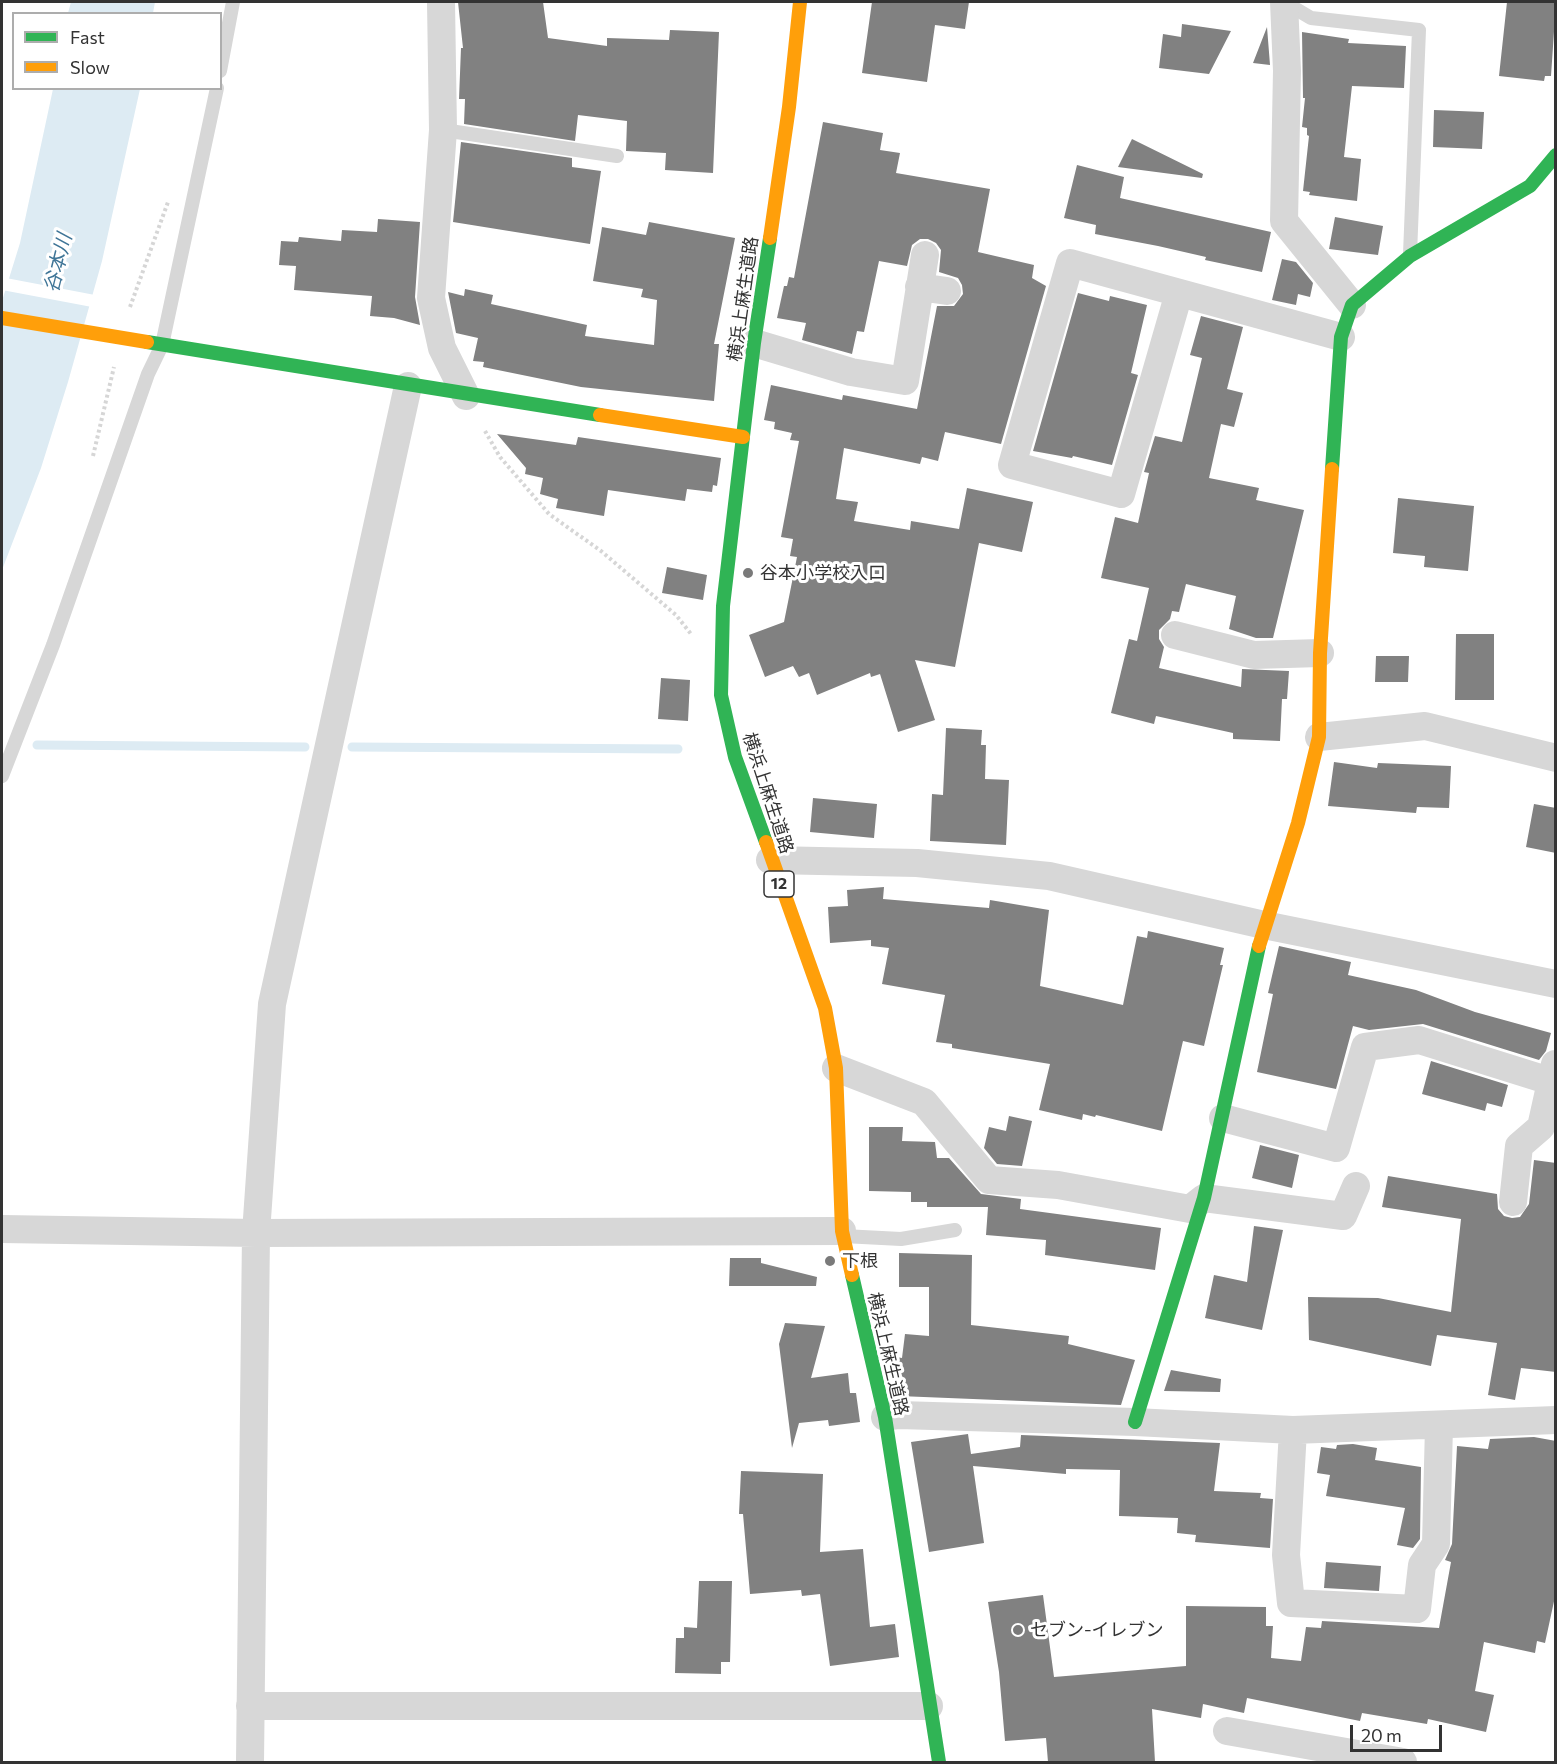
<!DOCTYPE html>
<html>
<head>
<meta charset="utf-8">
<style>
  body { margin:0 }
  #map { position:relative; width:1557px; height:1764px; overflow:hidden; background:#fff; font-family:Commissioner,sans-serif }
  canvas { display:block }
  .frame { position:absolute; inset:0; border:3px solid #333; pointer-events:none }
  .legend { position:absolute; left:12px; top:12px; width:210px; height:78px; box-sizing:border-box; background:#fff; border:2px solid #adadad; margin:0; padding:8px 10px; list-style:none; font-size:18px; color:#333 }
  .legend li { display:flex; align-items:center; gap:12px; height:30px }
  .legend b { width:30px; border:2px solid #adadad }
  .scale { position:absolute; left:1350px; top:1725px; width:92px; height:27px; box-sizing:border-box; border:3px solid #333; border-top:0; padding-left:8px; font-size:18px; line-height:21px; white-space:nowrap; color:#333; -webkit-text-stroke:4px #fff; paint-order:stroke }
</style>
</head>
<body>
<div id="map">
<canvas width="1557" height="1764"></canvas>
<div class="frame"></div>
<ul class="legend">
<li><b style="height:8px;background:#30b455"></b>Fast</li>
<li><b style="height:8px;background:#ff9f0a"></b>Slow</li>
</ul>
<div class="scale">20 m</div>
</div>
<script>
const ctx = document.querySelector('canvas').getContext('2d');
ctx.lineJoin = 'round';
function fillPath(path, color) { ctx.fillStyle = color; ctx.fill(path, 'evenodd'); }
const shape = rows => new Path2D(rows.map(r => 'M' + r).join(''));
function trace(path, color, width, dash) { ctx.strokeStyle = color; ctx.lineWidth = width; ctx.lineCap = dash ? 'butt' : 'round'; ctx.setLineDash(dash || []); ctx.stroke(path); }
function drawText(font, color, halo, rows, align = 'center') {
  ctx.font = font + ' Commissioner,"Noto Sans JP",sans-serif'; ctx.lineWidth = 6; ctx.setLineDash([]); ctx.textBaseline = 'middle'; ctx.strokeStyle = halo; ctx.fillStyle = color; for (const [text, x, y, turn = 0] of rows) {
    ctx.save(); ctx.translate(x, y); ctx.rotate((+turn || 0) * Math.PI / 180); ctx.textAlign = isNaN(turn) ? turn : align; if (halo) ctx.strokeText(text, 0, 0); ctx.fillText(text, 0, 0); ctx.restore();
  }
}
const water = shape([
  [71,2,155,2,153,13,68,13],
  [53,89,140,89,102,261,68,382,41,468,2,570,2,301,20,243]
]);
const pier = shape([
  [6,278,95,295,92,307,2,290]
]);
const stream = shape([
  [37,745,305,747],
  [352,747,678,749]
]);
const building = shape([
  [458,2,543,2,548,38,607,46,607,38,669,40,670,30,719,32,713,173,665,170,666,153,626,151,627,121,578,115,575,141,464,124,465,99,459,99,461,48,463,48],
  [872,2,969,2,965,29,935,25,927,82,862,73],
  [1507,2,1556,2,1551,76,1545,76,1544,81,1499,76],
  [1182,24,1231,31,1209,74,1159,68,1163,34,1181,37],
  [1267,27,1270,65,1253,63],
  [1302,32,1349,39,1348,43,1406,46,1404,88,1352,86,1344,157,1361,159,1357,201,1309,195,1310,192,1303,191,1309,136,1307,135,1307,128,1302,127,1305,98,1303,98],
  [1434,110,1484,112,1482,149,1433,147],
  [823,122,883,133,880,150,900,153,896,173,990,189,978,252,1034,265,1032,278,1046,286,1001,444,945,432,938,461,922,457,920,464,844,448,836,499,858,502,854,521,910,530,911,521,959,529,967,488,1033,502,1022,552,979,543,955,667,915,660,935,720,898,732,880,674,871,677,870,673,817,695,809,673,799,677,793,666,765,677,749,635,784,622,797,557,790,556,793,539,781,537,799,441,790,440,792,433,774,429,775,422,764,420,771,385,842,400,843,395,917,409,937,306,954,306,963,294,962,285,958,278,939,272,941,250,936,243,928,239,920,239,912,245,907,266,879,261,864,332,857,331,852,354,802,340,806,323,777,318,784,286,787,286,789,277,794,278],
  [1132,139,1203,174,1202,178,1118,167],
  [461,142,572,158,572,167,601,171,590,244,453,222],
  [1077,165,1124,177,1120,198,1271,232,1262,272,1205,260,1206,257,1158,246,1095,234,1096,225,1064,218],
  [1335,217,1383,226,1378,255,1329,249],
  [378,219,420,222,415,297,420,325,394,318,370,316,372,296,294,290,296,266,279,265,281,241,298,242,299,237,341,241,342,230,377,232],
  [649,222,735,238,714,344,719,344,714,401,581,387,483,367,484,362,473,361,478,338,456,333,448,292,464,296,465,289,493,295,491,304,587,325,585,336,654,345,657,300,641,297,643,289,593,281,602,227,646,235],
  [1282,259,1296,262,1313,283,1310,297,1298,294,1296,305,1272,300],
  [1078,293,1109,301,1110,296,1147,305,1131,373,1138,375,1112,465,1073,456,1072,458,1033,451],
  [1201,316,1243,327,1227,389,1243,393,1234,427,1221,424,1209,478,1259,488,1256,500,1304,510,1273,638,1256,638,1229,629,1236,596,1186,584,1179,612,1172,611,1170,619,1159,630,1159,639,1164,647,1159,668,1241,687,1242,669,1289,671,1287,699,1282,699,1280,741,1233,739,1233,733,1156,716,1154,724,1111,713,1129,639,1137,641,1149,588,1101,578,1115,517,1138,523,1149,473,1144,472,1155,436,1182,442,1202,358,1190,355],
  [497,434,576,445,578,437,721,458,717,486,713,485,712,492,687,489,685,501,608,490,604,516,556,508,558,499,540,494,543,478,525,474,526,468],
  [1398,498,1474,506,1468,571,1424,567,1425,556,1393,553],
  [667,567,707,575,703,600,662,593],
  [1456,634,1494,634,1494,700,1455,700],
  [1376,656,1409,656,1408,682,1375,682],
  [661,678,690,680,688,721,658,719],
  [946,728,982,730,981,745,986,745,985,779,1009,780,1006,845,930,841,932,794,943,795],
  [1334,762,1377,768,1378,763,1451,766,1449,808,1417,807,1416,813,1328,806],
  [813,798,877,804,874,838,810,832],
  [1534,804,1556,808,1556,853,1526,847],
  [884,887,883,899,989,908,990,900,1049,910,1040,986,1123,1005,1137,936,1147,938,1148,931,1224,948,1220,965,1223,965,1204,1046,1183,1041,1162,1131,1096,1115,1095,1117,1083,1114,1082,1120,1039,1110,1050,1064,952,1048,952,1044,936,1042,945,995,882,984,889,948,871,946,871,940,830,943,828,907,848,906,847,890],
  [1279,946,1351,962,1348,975,1416,990,1475,1012,1551,1033,1546,1051,1539,1060,1423,1024,1369,1030,1353,1026,1336,1089,1257,1072,1273,994,1268,993],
  [1431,1061,1508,1085,1502,1107,1487,1103,1485,1111,1422,1094],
  [1009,1116,1032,1121,1022,1166,997,1164,984,1148,989,1127,1006,1131],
  [869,1127,903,1127,902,1141,935,1142,937,1158,949,1158,981,1194,1021,1199,1020,1209,1161,1228,1155,1270,1045,1255,1046,1240,986,1235,988,1207,927,1207,927,1202,911,1202,911,1192,869,1191],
  [1260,1145,1299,1155,1292,1188,1252,1178],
  [1534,1160,1556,1163,1556,1372,1521,1368,1515,1400,1488,1395,1497,1343,1437,1335,1431,1366,1309,1340,1308,1297,1378,1298,1451,1312,1461,1219,1382,1207,1388,1176,1497,1194,1498,1209,1504,1216,1512,1218,1520,1217,1529,1204],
  [1254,1226,1283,1230,1262,1330,1205,1318,1214,1275,1247,1282],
  [899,1253,972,1255,971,1325,1069,1336,1068,1344,1135,1360,1121,1405,899,1396,894,1373,896,1357,902,1358,905,1334,929,1336,929,1287,899,1287],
  [730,1258,761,1258,761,1263,817,1277,816,1286,729,1286],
  [785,1323,825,1326,811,1378,848,1373,850,1393,856,1393,860,1422,829,1426,828,1420,799,1423,792,1448,779,1344],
  [1171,1370,1221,1379,1220,1392,1164,1391],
  [968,1434,971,1454,1020,1447,1021,1435,1220,1443,1214,1491,1261,1493,1260,1498,1273,1499,1270,1548,1195,1542,1196,1535,1177,1533,1178,1518,1119,1516,1120,1470,1066,1469,1066,1474,973,1466,984,1543,929,1552,911,1442],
  [1534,1437,1556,1441,1556,1592,1545,1643,1537,1641,1535,1653,1484,1642,1475,1691,1494,1695,1486,1732,1428,1719,1427,1724,1362,1713,1360,1721,1247,1698,1244,1713,1203,1704,1201,1718,1152,1709,1155,1762,1048,1762,1046,1738,1005,1741,999,1672,988,1602,1043,1595,1054,1677,1186,1666,1186,1606,1266,1607,1266,1626,1273,1626,1271,1658,1301,1661,1306,1627,1321,1628,1322,1621,1439,1628,1451,1562,1445,1560,1452,1544,1457,1446,1488,1449,1490,1439],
  [1353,1444,1377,1448,1375,1460,1421,1467,1420,1539,1413,1548,1397,1545,1405,1508,1326,1496,1330,1475,1317,1473,1321,1447,1336,1449,1337,1445],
  [741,1471,823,1474,820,1552,863,1549,870,1627,895,1624,899,1657,830,1666,820,1594,802,1596,801,1590,750,1594,743,1514,739,1514],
  [1326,1562,1381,1566,1379,1591,1324,1588],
  [699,1581,732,1581,730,1662,721,1662,721,1674,675,1673,676,1638,684,1638,684,1627,697,1628]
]);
const path = shape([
  [130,307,168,202],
  [485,431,500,457,549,514,601,551,676,615,691,634],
  [93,456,114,367]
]);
const lane = shape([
  [1284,2,1311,18,1419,30,1410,254],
  [220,71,233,2],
  [443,130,617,156],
  [2,776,53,645,148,374,162,345,217,88],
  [843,1236,901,1239,955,1230]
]);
const street = shape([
  [441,2,443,130,431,298,442,348,466,396],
  [1284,2,1287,71,1284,221,1352,305],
  [919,287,947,291],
  [1179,293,1121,494,1012,465,1070,263,1341,337],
  [754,343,851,372,905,381,925,255],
  [1175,635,1254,655,1320,653],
  [1319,737,1425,726,1556,758],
  [770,860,917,863,1049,876,1264,925,1556,984],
  [836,1068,924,1102,989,1180,1058,1185,1190,1209,1204,1198,1343,1216,1356,1186],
  [1223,1118,1336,1148,1365,1047,1419,1040,1550,1081],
  [1513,1202,1519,1146,1541,1127,1555,1064],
  [2,1229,256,1233,842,1231],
  [885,1417,899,1415,1135,1422,1293,1430,1556,1420],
  [1293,1430,1286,1555,1291,1603,1417,1609,1422,1565,1436,1544,1439,1426],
  [250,1706,929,1706],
  [1227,1731,1403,1762],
  [250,1762,256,1233,272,1004,408,386]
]);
const fast = shape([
  [147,342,600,415],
  [1332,469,1341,337,1352,305,1410,256,1530,186,1556,155],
  [766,842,735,757,721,695,723,606,754,343,770,238],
  [852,1275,885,1417,939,1762],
  [1135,1422,1204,1198,1259,946]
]);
const slow = shape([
  [770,238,789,107,800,2],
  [600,415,743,437],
  [766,842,825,1008,836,1068,842,1231,852,1275],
  [1259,946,1298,823,1319,737,1320,653,1332,469]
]);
const slowBridge = shape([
  [2,318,147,342]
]);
const markers = [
  [748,573,6,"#7a7a7a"],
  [830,1261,6,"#7a7a7a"],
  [1018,1630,6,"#7a7a7a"]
];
const shields = [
  [779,884,30]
];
const shieldNames = [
  ["12",779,884]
];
const streetNames = [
  ["横浜上麻生道路",743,299,-82],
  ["横浜上麻生道路",768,793,72],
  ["横浜上麻生道路",888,1354,77]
];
const poiNames = [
  ["谷本小学校入口",760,573],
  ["下根",842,1261],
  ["セブン-イレブン",1030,1630]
];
const waterNames = [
  ["谷本川",58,263,-76]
];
fillPath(water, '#ddebf3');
fillPath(pier, '#fff');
trace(stream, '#ddebf3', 9);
fillPath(building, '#818181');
trace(path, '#d6d6d6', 4, [3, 3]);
trace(lane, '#d7d7d7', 14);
trace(street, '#d7d7d7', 28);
trace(fast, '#30b455', 14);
trace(slow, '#ff9f0a', 14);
trace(slowBridge, '#ff9f0a', 14);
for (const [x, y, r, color] of markers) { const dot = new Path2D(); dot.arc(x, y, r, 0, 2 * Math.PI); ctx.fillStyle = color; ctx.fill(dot); trace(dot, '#fff', 2); }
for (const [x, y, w] of shields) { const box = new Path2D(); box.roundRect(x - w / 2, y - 13, w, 26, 4.5); ctx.fillStyle = '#fff'; ctx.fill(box); trace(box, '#333', 1.5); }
drawText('bold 16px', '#333', null, shieldNames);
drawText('18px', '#333', '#fff', streetNames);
drawText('18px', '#333', '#fff', poiNames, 'left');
drawText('italic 20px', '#3f7597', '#fff', waterNames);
</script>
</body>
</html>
